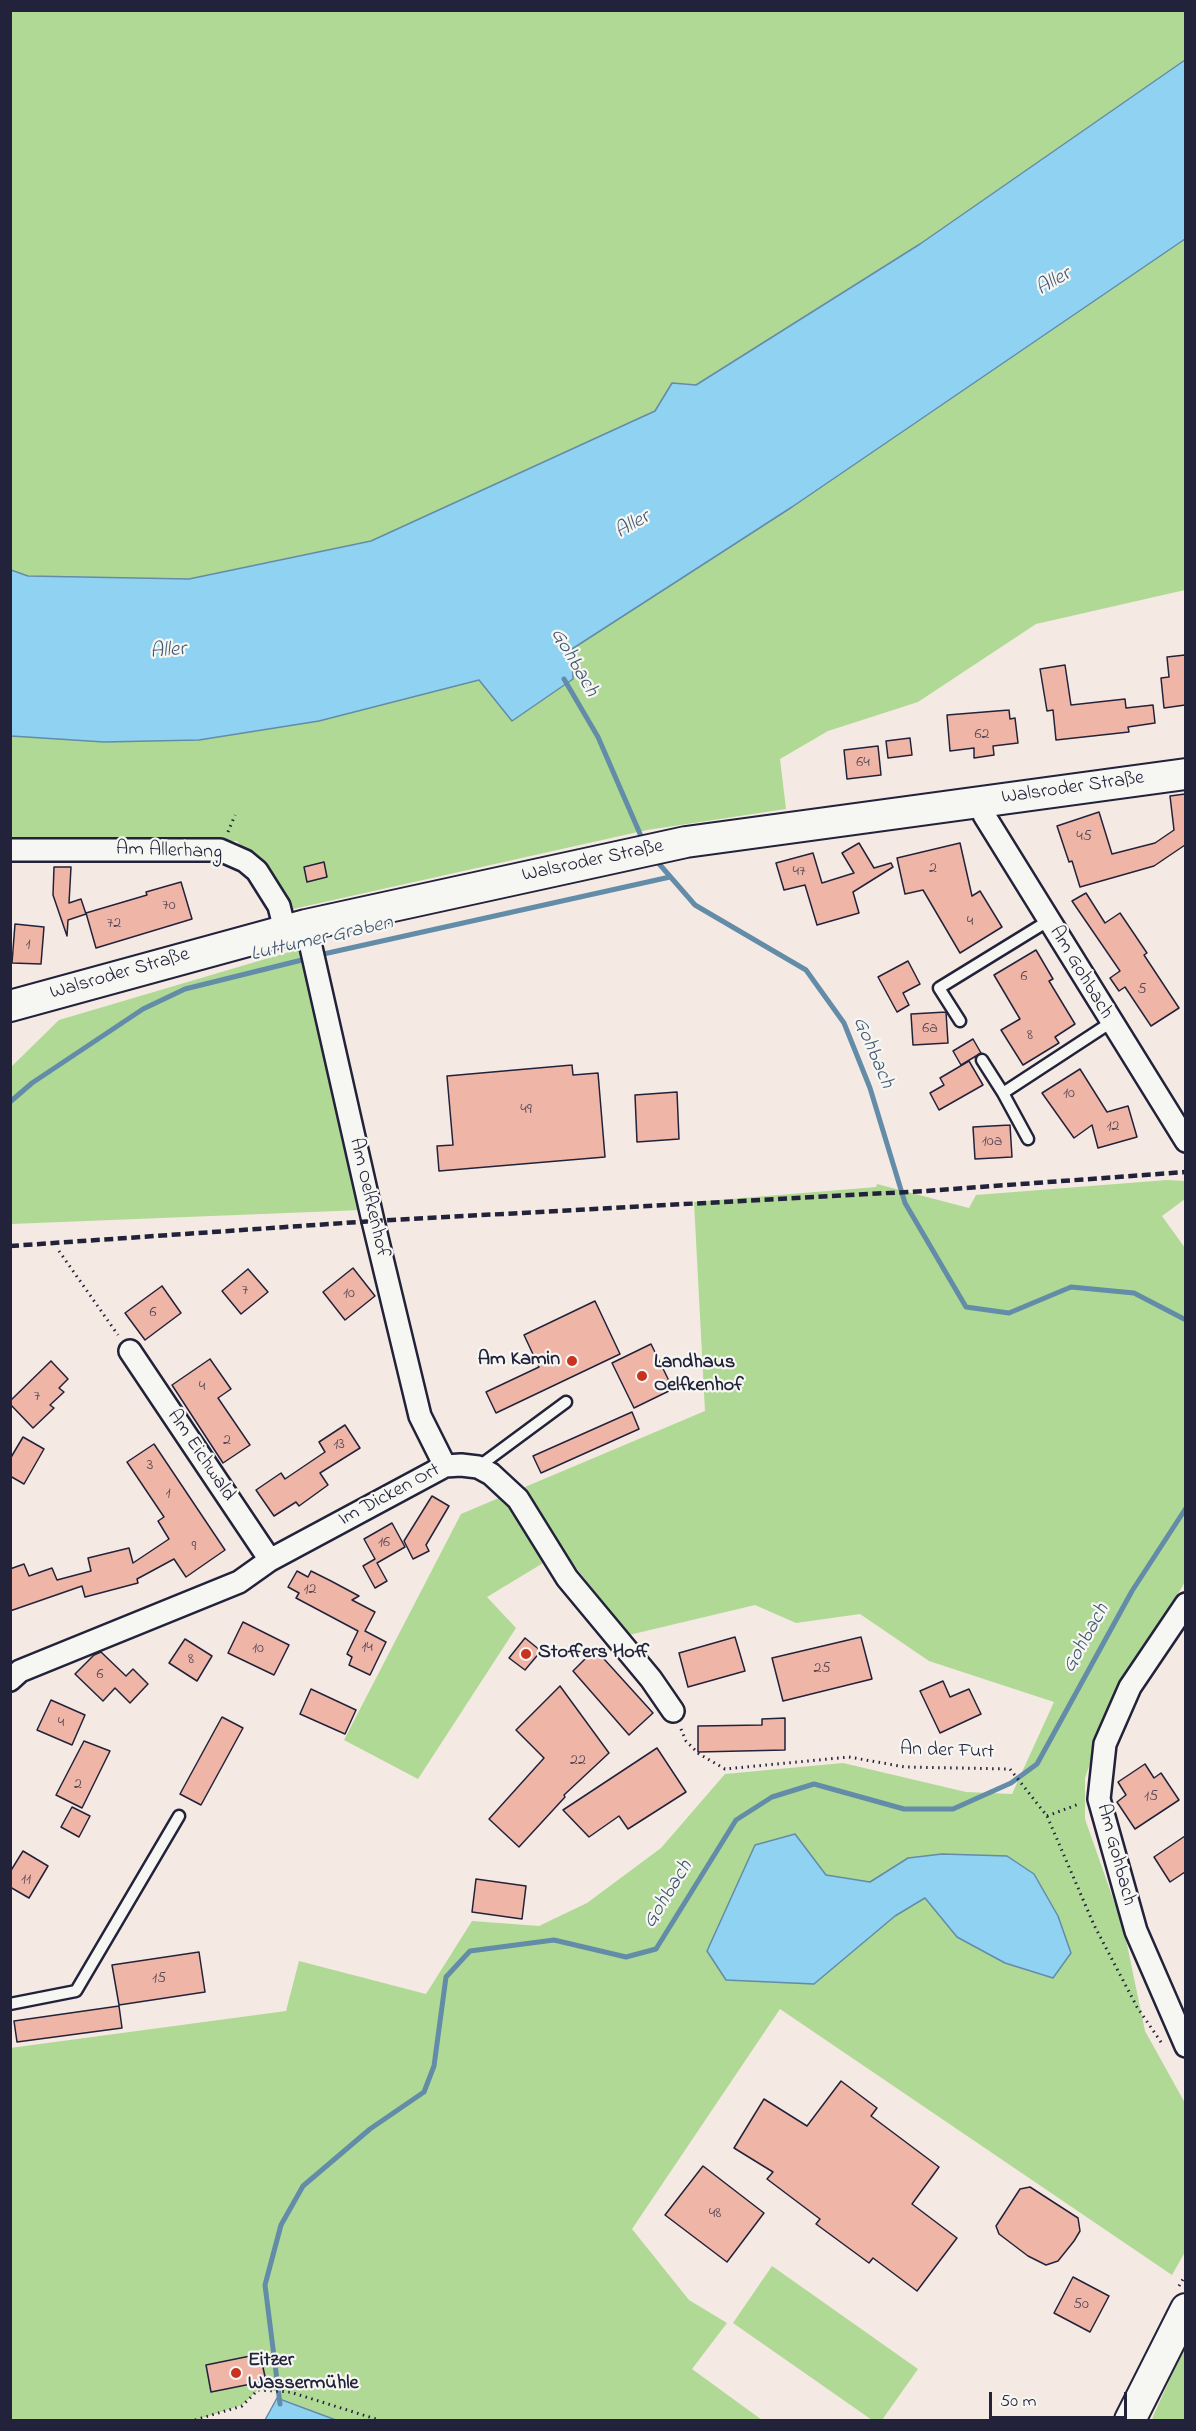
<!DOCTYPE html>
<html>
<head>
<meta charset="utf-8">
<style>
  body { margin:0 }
  #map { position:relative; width:1196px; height:2431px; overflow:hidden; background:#f5e9e3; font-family:"Indie Flower",sans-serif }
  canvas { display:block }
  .frame { position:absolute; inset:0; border:12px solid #22223b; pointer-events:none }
  .scale { position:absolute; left:989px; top:2392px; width:138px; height:27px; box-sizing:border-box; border:3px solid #22223b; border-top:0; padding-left:8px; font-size:18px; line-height:21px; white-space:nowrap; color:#22223b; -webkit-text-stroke:4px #f6f6f2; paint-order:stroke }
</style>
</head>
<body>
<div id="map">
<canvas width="1196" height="2431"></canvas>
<div class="frame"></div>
<div class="scale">50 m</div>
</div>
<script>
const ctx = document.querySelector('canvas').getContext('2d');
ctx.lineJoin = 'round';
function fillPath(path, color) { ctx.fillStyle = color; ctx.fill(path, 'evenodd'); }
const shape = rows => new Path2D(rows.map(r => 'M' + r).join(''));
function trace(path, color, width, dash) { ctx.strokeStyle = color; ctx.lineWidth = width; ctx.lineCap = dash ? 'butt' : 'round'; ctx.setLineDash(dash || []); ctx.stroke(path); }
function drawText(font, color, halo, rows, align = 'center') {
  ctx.font = font + ' "Indie Flower",sans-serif'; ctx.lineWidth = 4.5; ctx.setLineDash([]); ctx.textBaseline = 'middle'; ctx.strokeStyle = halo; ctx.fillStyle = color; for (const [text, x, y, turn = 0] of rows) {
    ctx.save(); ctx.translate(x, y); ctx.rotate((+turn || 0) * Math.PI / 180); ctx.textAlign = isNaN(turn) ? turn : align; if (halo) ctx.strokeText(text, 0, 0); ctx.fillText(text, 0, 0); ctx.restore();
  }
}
const green = shape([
  [11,11,1185,11,1185,590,1036,624,918,702,828,731,780,759,786,809,647,830,293,909,237,841,11,838],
  [306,947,362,1210,11,1224,11,1067,59,1020],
  [1167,1180,1185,1181,1185,1199,1162,1216,1185,1248,1185,1582,1123,1686,1096,1746,1085,1778,1085,1819,1124,1930,1145,2031,1185,2103,1185,2252,1172,2275,780,2009,632,2229,689,2300,727,2323,692,2369,762,2420,337,2420,277,2397,280,2391,258,2390,242,2405,196,2420,11,2420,10,2048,286,2011,299,1961,426,1994,472,1921,539,1926,587,1903,661,1848,725,1774,843,1763,966,1792,1012,1794,1054,1702,929,1661,860,1614,796,1623,755,1605,629,1635,563,1551,487,1597,516,1628,418,1779,344,1740,461,1514,705,1411,694,1202,876,1187,877,1184,969,1208,976,1195],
  [795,1834,826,1875,870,1882,908,1858,957,1937,925,1898,895,1916,707,1950],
  [772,2266,918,2369,882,2420,872,2420,733,2323],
  [1185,2346,1185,2420,1152,2420,1154,2414]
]);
const water = shape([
  [1185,60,1185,239,792,507,572,649,573,679,512,721,479,680,319,721,199,740,104,742,11,736,11,570,28,576,189,579,371,541,655,411,672,383,696,385,920,244,1185,60],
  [795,1834,826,1875,870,1882,908,1858,942,1854,1007,1856,1034,1874,1058,1916,1071,1953,1053,1978,1005,1963,957,1937,925,1898,895,1916,814,1984,726,1980,707,1951,755,1845,795,1834],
  [277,2398,336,2420,265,2420,277,2398]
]);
const stream = shape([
  [564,679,598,737,644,843],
  [654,858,695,905,806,970,844,1023,870,1088,905,1203,966,1307,1009,1313,1071,1287,1134,1293,1186,1320],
  [319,955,670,877],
  [10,1102,32,1083,143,1009,185,989,310,958],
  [280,2404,265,2285,281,2225,303,2186,370,2129,424,2092,434,2066,446,1977,470,1951,554,1940,626,1957,656,1949,736,1820,772,1797,814,1784,904,1809,953,1809,1011,1783,1037,1764,1132,1591,1186,1508]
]);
const building = shape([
  [1185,655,1185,705,1164,708,1161,678,1169,677,1167,657,1185,655],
  [1065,665,1071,705,1125,699,1126,708,1153,705,1155,723,1128,727,1129,732,1056,740,1053,710,1047,711,1040,669,1065,665],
  [1009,710,1010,719,1015,718,1018,743,993,746,994,755,974,758,974,748,950,751,947,715,1009,710],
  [910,738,912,755,888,758,886,741,910,738],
  [878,746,881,775,847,779,844,750,878,746],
  [1185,794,1185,845,1154,866,1080,887,1072,861,1069,862,1057,826,1099,812,1112,854,1155,843,1174,830,1170,796,1185,794],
  [859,843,874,868,891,863,893,867,853,892,859,913,817,925,805,885,784,890,776,863,813,853,822,883,854,873,842,853,859,843],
  [960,843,972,896,980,891,1002,927,960,953,923,890,905,894,897,858,960,843],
  [324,862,327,877,307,882,304,867,324,862],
  [54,867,71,867,69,903,81,899,86,914,68,920,67,936,53,895,54,867],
  [181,882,192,919,96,948,86,913,147,895,146,892,181,882],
  [1086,893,1105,923,1120,913,1147,953,1144,955,1179,1008,1151,1026,1125,987,1119,991,1110,978,1120,971,1072,901,1086,893],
  [15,924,44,927,41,964,12,963,15,924],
  [1036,950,1053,979,1049,981,1075,1024,1055,1037,1059,1043,1023,1065,1001,1030,1020,1019,994,975,1036,950],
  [908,961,920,984,903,993,909,1005,897,1012,878,977,908,961],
  [946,1012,948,1043,913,1045,911,1014,946,1012],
  [973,1039,981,1053,961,1065,953,1051,973,1039],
  [969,1061,983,1085,939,1110,930,1093,944,1085,940,1078,969,1061],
  [572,1065,573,1075,598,1073,605,1157,439,1171,437,1146,453,1145,447,1076,572,1065],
  [1080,1069,1107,1112,1128,1106,1137,1137,1098,1148,1092,1125,1074,1138,1042,1093,1080,1069],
  [677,1092,679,1139,637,1142,635,1095,677,1092],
  [1010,1125,1012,1157,975,1159,973,1127,1010,1125],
  [353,1268,375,1296,345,1320,323,1292,353,1268],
  [248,1269,268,1292,241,1314,222,1291,248,1269],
  [162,1286,181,1313,145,1340,125,1313,162,1286],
  [595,1301,620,1354,496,1413,486,1392,539,1367,524,1335,595,1301],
  [651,1344,673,1389,634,1408,612,1363,651,1344],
  [210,1359,231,1389,218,1398,250,1445,223,1463,172,1385,210,1359],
  [51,1361,68,1379,59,1388,64,1392,50,1405,54,1408,33,1428,10,1404,10,1401,51,1361],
  [632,1412,639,1429,541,1473,533,1456,632,1412],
  [345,1425,360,1448,320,1473,328,1485,299,1506,296,1502,274,1516,256,1490,281,1473,285,1479,325,1452,319,1442,345,1425],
  [23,1437,44,1449,24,1484,10,1476,10,1459,23,1437],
  [154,1444,225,1550,186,1577,174,1559,137,1579,138,1583,85,1597,82,1586,10,1611,10,1569,24,1564,29,1576,52,1568,57,1580,91,1571,88,1558,129,1548,133,1563,169,1539,158,1521,164,1517,127,1462,154,1444],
  [432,1496,449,1506,426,1545,429,1551,413,1559,404,1541,432,1496],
  [392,1523,405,1547,377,1563,387,1581,375,1588,363,1566,375,1559,364,1539,392,1523],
  [297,1571,308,1577,311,1571,331,1581,359,1596,352,1600,375,1612,365,1631,386,1642,370,1675,349,1665,352,1657,347,1654,358,1631,296,1598,299,1593,288,1587,297,1571],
  [243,1622,289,1645,274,1675,228,1653,243,1622],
  [735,1637,745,1671,688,1687,679,1653,735,1637],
  [861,1637,872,1679,783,1701,772,1658,861,1637],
  [525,1638,541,1651,525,1670,509,1658,525,1638],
  [185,1639,212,1656,197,1681,169,1663,185,1639],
  [595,1649,653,1713,629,1735,573,1671,595,1649],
  [101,1652,126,1676,133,1669,148,1684,130,1703,115,1688,103,1701,75,1674,94,1655,101,1652],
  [943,1681,950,1697,969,1689,981,1714,940,1733,920,1691,943,1681],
  [560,1686,609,1753,564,1795,565,1797,519,1847,489,1819,544,1758,516,1730,560,1686],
  [311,1689,356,1710,345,1734,300,1714,311,1689],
  [51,1700,85,1715,72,1745,37,1730,51,1700],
  [222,1717,243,1728,201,1805,180,1794,222,1717],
  [785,1718,785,1750,698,1752,698,1726,762,1725,762,1719,785,1718],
  [84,1741,110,1751,82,1808,56,1795,84,1741],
  [657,1748,686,1792,628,1829,619,1816,589,1837,563,1810,657,1748],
  [1145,1764,1154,1778,1161,1773,1179,1800,1135,1829,1117,1802,1126,1795,1118,1782,1145,1764],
  [72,1807,90,1816,79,1837,61,1827,72,1807],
  [1185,1836,1185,1872,1170,1882,1154,1857,1185,1836],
  [23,1851,48,1866,29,1898,10,1887,10,1872,23,1851],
  [476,1879,526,1886,522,1919,472,1912,476,1879],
  [199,1952,205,1992,119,2005,112,1965,199,1952],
  [119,2006,122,2028,17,2042,14,2021,119,2006],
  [841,2081,877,2108,871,2116,939,2167,912,2204,957,2238,917,2291,873,2258,869,2263,816,2224,820,2219,767,2179,773,2172,734,2148,764,2099,807,2126,841,2081],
  [703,2166,764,2213,727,2262,665,2215,703,2166],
  [1030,2187,1078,2218,1080,2231,1074,2241,1058,2261,1046,2265,1028,2256,999,2234,996,2226,1020,2189,1030,2187],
  [1073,2277,1109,2296,1090,2332,1054,2313,1073,2277],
  [260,2354,266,2381,211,2392,206,2365,260,2354]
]);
const path = shape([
  [228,832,235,815],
  [59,1251,118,1335],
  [681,1729,686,1741,699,1754,725,1769,849,1757,905,1767,1010,1769,1047,1816,1094,1925,1137,2007,1163,2045],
  [1047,1816,1079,1804],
  [1179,2286,1186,2274],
  [195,2420,242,2406,258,2390,290,2392,379,2420]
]);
const lane = shape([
  [960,1021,939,988,1048,921],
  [982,1060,1003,1093,1110,1023],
  [1003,1093,1028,1139],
  [478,1467,566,1402],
  [10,2004,76,1991,179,1816]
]);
const street = shape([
  [983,802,984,815,1186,1141],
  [10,850,220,850,245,861,257,871,279,906,285,930],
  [306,925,373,1221,420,1416,445,1466],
  [130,1351,270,1560],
  [1186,1604,1130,1687,1105,1744,1099,1799,1136,1931,1186,2046],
  [10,1680,20,1671,239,1582,270,1560,445,1466,461,1465,478,1467,491,1474,518,1499,567,1578,651,1679,673,1711]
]);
const secondary = shape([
  [10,1006,306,925,686,842,1186,774],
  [1130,2420,1186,2309]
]);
const rail = shape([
  [10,1246,373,1221,925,1191,1186,1172]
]);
const markers = [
  [572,1361,6,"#c8321e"],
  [642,1376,6,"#c8321e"],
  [526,1654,6,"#c8321e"],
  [236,2373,6,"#c8321e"]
];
const numberNames = [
  ["62",982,735],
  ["64",863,763],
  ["45",1084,837],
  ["2",933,869],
  ["47",799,872],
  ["70",169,906],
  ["4",970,922],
  ["72",114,924],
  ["1",28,945],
  ["6",1024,977],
  ["5",1142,990],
  ["6a",930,1029],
  ["8",1030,1036],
  ["10",1069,1094],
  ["49",526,1110],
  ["12",1113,1127],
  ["10a",992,1142],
  ["7",245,1291],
  ["10",349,1294],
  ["6",153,1313],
  ["4",202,1387],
  ["7",37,1397],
  ["2",227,1441],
  ["13",339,1445],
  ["3",150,1466],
  ["1",168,1494],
  ["16",384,1543],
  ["9",194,1547],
  ["12",310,1590],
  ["14",367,1648],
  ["10",258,1649],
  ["8",191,1660],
  ["25",822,1669],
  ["6",100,1675],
  ["4",61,1723],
  ["22",578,1761],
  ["2",78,1785],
  ["15",1151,1797],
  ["11",26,1880],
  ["15",159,1979],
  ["48",715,2214],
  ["50",1081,2305]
];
const streetNames = [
  ["Walsroder Straße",1073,789,-8],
  ["Am Allerhang",169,852,2],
  ["Walsroder Straße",593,862,-12],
  ["Am Gohbach",1080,973,59],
  ["Walsroder Straße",120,975,-16],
  ["Am Oelfkenhof",368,1198,77],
  ["Am Eichwald",200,1456,56],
  ["Im Dicken Ort",390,1496,-28],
  ["An der Furt",947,1752,2],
  ["Am Gohbach",1115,1855,75]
];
const poiNames = [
  ["Am Kamin",560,1361,"right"],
  ["Landhaus",654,1364],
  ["Oelfkenhof",654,1387],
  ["Stoffers Hoff",538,1654],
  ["Eitzer",248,2362],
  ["Wassermühle",248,2385]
];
const waterNames = [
  ["Aller",1054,283,-30],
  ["Aller",633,526,-30],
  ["Aller",168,652,-5],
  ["Gohbach",573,663,60],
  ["Luttumer Graben",322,940,-13],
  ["Gohbach",872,1053,67],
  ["Gohbach",1087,1639,-61],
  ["Gohbach",669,1895,-58]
];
fillPath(green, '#b0d995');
fillPath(water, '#8fd2f1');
trace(water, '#638ca8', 1.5);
trace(stream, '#638ca8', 5);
fillPath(building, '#efb6a8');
trace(building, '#22223b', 1.5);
trace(lane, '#22223b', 15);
trace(street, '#22223b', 26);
trace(secondary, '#22223b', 34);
trace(path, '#22223b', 3, [1.5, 4.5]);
trace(lane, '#f6f6f2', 10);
trace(street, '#f6f6f2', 21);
trace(secondary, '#f6f6f2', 30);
trace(rail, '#22223b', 4.5, [9, 4.5]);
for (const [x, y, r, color] of markers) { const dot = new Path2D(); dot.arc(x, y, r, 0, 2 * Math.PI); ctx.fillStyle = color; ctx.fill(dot); trace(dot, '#f6f6f2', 2); }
drawText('16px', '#554756', null, numberNames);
drawText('20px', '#22223b', '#f6f6f2', streetNames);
drawText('bold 20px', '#22223b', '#f6f6f2', poiNames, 'left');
drawText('italic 21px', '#435772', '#f6f6f2', waterNames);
</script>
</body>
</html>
